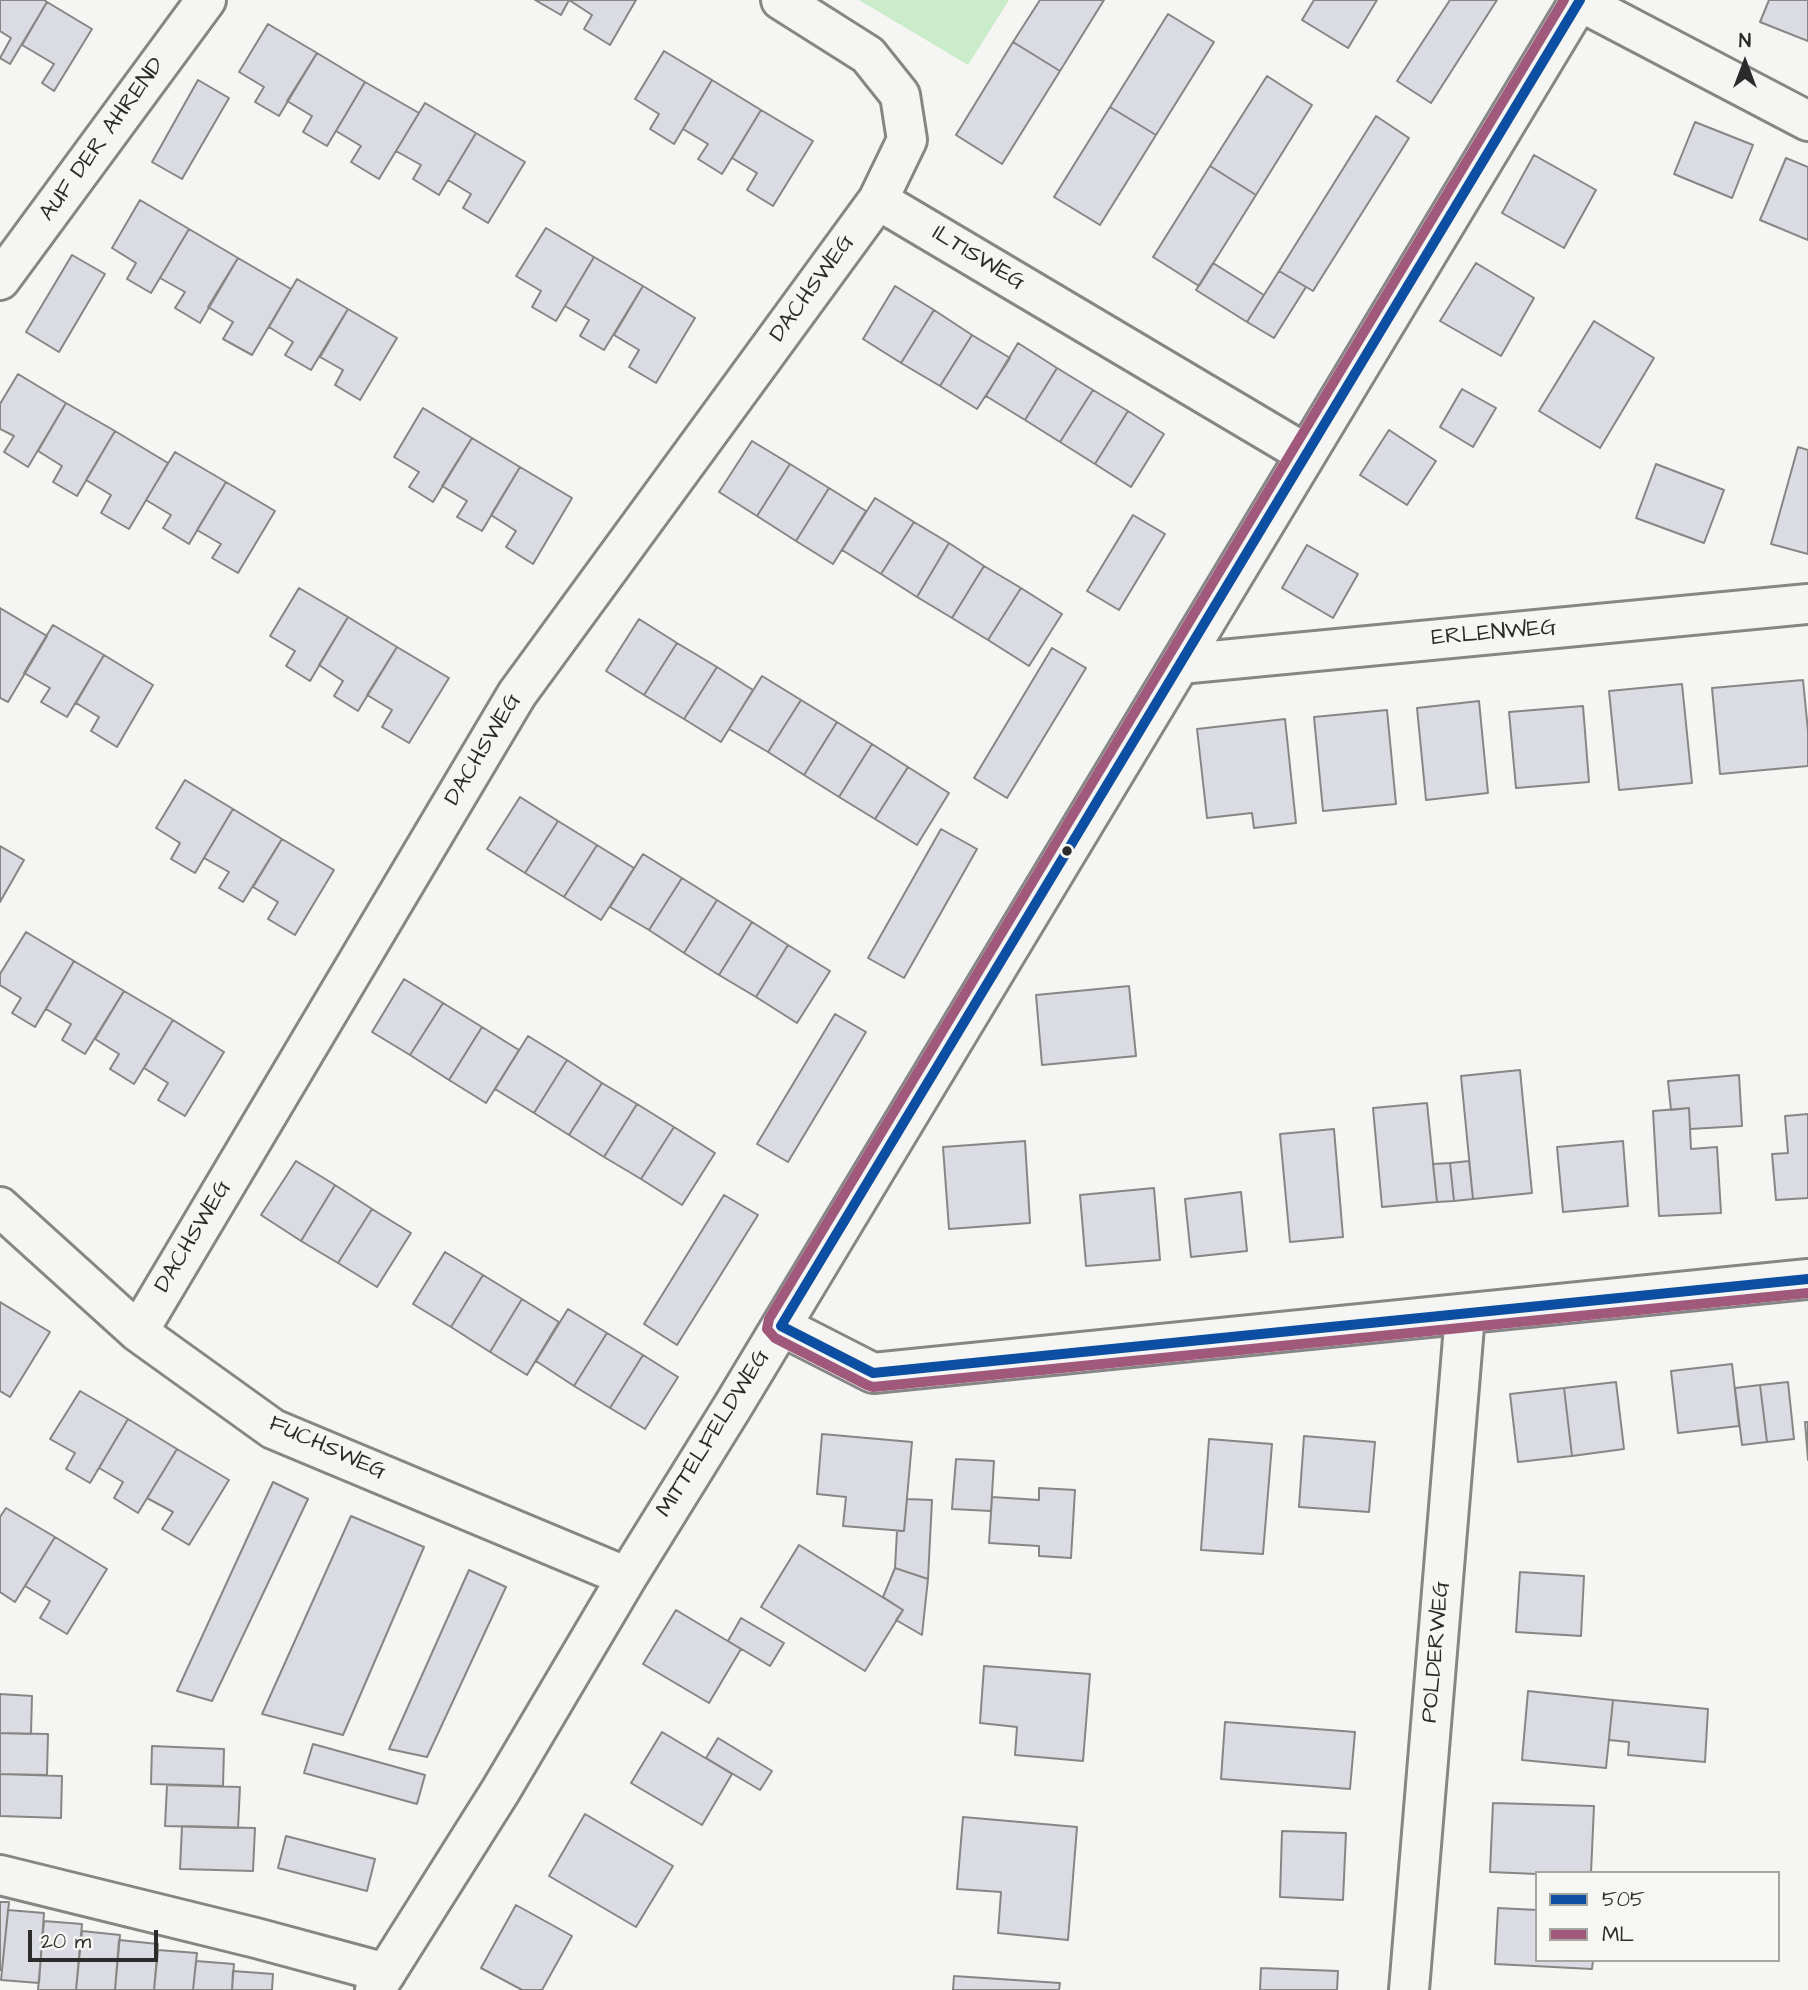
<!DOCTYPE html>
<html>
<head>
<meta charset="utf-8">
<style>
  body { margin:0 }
  #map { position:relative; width:1808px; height:1990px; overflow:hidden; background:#f5f5f3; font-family:"Architects Daughter",sans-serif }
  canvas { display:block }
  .legend { position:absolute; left:1535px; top:1871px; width:245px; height:91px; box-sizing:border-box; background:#f6f6f2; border:2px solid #a5a5a2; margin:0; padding:9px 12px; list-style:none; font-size:21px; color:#2b2b2b }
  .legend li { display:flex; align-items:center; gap:14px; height:35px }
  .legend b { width:35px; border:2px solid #a5a5a2 }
  .north { position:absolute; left:1710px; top:28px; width:70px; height:70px; -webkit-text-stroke:5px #f6f6f2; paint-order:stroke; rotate:0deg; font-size:19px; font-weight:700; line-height:28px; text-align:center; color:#2b2b2b }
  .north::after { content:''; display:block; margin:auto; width:24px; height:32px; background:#2b2b2b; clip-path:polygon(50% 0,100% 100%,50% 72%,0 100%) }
  .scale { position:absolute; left:28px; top:1930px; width:130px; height:32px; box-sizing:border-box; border:4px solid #2b2b2b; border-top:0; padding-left:9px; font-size:21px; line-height:24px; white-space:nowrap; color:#2b2b2b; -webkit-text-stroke:5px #f6f6f2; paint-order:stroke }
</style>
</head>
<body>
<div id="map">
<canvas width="1808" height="1990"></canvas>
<ul class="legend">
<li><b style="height:9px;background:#0b4ea2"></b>505</li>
<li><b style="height:9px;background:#a0587b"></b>ML</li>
</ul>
<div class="north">N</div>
<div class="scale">20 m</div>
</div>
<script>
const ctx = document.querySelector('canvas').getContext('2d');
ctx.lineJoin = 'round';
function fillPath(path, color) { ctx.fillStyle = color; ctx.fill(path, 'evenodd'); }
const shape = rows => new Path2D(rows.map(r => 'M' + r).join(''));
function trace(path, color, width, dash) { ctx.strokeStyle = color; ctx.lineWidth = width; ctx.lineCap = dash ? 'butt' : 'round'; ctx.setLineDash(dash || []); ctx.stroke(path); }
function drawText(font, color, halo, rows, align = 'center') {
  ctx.font = font + ' "Architects Daughter",sans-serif'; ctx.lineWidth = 7; ctx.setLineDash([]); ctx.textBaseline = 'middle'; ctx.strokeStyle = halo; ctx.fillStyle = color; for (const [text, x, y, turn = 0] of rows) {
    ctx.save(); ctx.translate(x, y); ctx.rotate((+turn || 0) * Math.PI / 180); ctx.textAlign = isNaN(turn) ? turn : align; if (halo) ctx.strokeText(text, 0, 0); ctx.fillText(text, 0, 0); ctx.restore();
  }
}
const green = shape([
  [859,0,1009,0,968,65]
]);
const building = shape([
  [0,0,44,0,47,2,10,64,0,58,11,38,0,31,0,0],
  [535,0,569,0,561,15,535,0],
  [569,0,636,0,610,45,584,29,592,15,569,0],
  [1040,0,1104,0,1060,71,1013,42,1040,0],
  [1314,0,1377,0,1348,48,1302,20,1314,0],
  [1450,0,1497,0,1431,103,1397,81,1450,0],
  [1769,0,1808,0,1808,41,1760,22,1769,0],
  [47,2,92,29,54,91,42,83,54,64,22,45,47,2],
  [1168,14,1214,42,1156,135,1110,107,1168,14],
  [268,24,317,53,279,116,255,102,264,87,239,72,268,24],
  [1013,42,1060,71,1002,164,956,135,1013,42],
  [664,51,712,80,674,144,650,129,659,114,635,99,664,51],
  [317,53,365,82,327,146,303,132,312,116,287,101,317,53],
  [1267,76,1312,105,1256,195,1210,166,1267,76],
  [198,80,229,98,182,179,152,162,198,80],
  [712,80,761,110,722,174,698,159,708,144,683,129,712,80],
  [365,82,419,113,379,179,351,162,361,146,336,131,365,82],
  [425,103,476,133,439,195,413,179,421,165,396,151,425,103],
  [1110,107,1156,135,1100,225,1054,197,1110,107],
  [761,110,813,141,773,206,747,190,757,173,732,158,761,110],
  [1376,116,1409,138,1313,291,1279,271,1376,116],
  [1695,122,1753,145,1732,198,1674,174,1695,122],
  [476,133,525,162,488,223,463,208,471,194,448,180,476,133],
  [1534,155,1596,190,1564,248,1502,213,1534,155],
  [1786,158,1808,167,1808,240,1760,220,1786,158],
  [1210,166,1256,195,1199,286,1153,257,1210,166],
  [140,200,189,229,151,293,127,279,136,263,112,248,140,200],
  [546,228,594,257,556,321,532,307,541,291,516,276,546,228],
  [189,229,238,258,200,323,175,308,185,292,160,278,189,229],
  [72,255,105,274,59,352,26,332,72,255],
  [594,257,643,286,604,350,580,336,589,320,565,306,594,257],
  [238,258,291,289,252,355,223,339,233,322,208,307,238,258],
  [1213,263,1264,295,1247,322,1196,290,1213,263],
  [1476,263,1534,298,1501,356,1440,321,1476,263],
  [1279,271,1306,287,1274,338,1247,322,1279,271],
  [297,279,348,309,311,370,285,355,293,342,269,327,297,279],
  [643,286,695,318,656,383,629,367,639,350,614,335,643,286],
  [895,286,934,310,901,363,863,339,895,286],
  [348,309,397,338,360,400,335,385,343,370,320,357,348,309],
  [934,310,972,335,940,386,901,363,934,310],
  [1594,321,1654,358,1600,448,1539,411,1594,321],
  [972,335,1010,358,977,409,940,386,972,335],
  [1018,343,1057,368,1025,420,986,396,1018,343],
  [1057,368,1093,390,1060,442,1025,420,1057,368],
  [18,374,66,403,28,467,4,452,14,436,0,429,0,404,18,374],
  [1462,389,1496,408,1473,447,1440,427,1462,389],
  [1093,390,1128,411,1095,464,1060,442,1093,390],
  [66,403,115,431,77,496,53,482,62,466,38,451,66,403],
  [423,408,472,438,433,502,409,487,419,472,394,457,423,408],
  [1128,411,1164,434,1131,487,1095,464,1128,411],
  [1389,430,1436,461,1407,505,1360,475,1389,430],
  [115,431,168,463,129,529,101,513,111,495,86,480,115,431],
  [472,438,520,467,482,531,457,517,467,501,442,486,472,438],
  [752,441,790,464,757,516,719,492,752,441],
  [1798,447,1808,450,1808,554,1771,544,1798,447],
  [175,452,226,482,189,544,163,528,171,515,146,500,175,452],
  [790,464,829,488,796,541,757,516,790,464],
  [1656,464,1724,490,1704,543,1636,518,1656,464],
  [520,467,572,498,533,564,506,547,516,531,491,515,520,467],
  [226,482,275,511,238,573,212,558,221,544,197,530,226,482],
  [829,488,866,511,833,564,796,541,829,488],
  [875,498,914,522,881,574,842,550,875,498],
  [1133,515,1165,534,1119,610,1087,591,1133,515],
  [914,522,949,543,917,597,881,574,914,522],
  [949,543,984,566,952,618,917,597,949,543],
  [1307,545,1358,574,1333,618,1282,588,1307,545],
  [984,566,1021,588,988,640,952,618,984,566],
  [299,588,348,617,310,681,286,666,295,651,270,636,299,588],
  [1021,588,1062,614,1029,666,988,640,1021,588],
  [0,608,47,636,8,702,0,698,0,608],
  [348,617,397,647,358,711,334,696,343,681,319,665,348,617],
  [639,619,677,643,644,695,606,671,639,619],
  [53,625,104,655,67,717,41,702,50,688,24,673,53,625],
  [677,643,717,667,684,719,644,695,677,643],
  [397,647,449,678,409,743,382,727,392,710,367,695,397,647],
  [1052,648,1086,668,1007,798,974,778,1052,648],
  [104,655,153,685,117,747,91,731,99,717,76,703,104,655],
  [717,667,753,690,721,742,684,719,717,667],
  [762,676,801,700,768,752,729,729,762,676],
  [1803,680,1808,731,1808,766,1720,774,1712,688,1803,680],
  [1682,684,1692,783,1619,790,1609,691,1682,684],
  [801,700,837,722,804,775,768,752,801,700],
  [1479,701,1488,793,1426,800,1417,708,1479,701],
  [1583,706,1589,782,1516,788,1509,712,1583,706],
  [1387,710,1396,804,1323,811,1314,717,1387,710],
  [1285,719,1296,823,1254,828,1252,813,1207,818,1197,729,1285,719],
  [837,722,872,744,839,797,804,775,837,722],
  [872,744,908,767,875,819,839,797,872,744],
  [908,767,949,793,917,845,875,819,908,767],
  [185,780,233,809,195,873,171,859,180,843,156,828,185,780],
  [520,797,558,821,525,873,487,849,520,797],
  [233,809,282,839,243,902,219,888,229,872,204,858,233,809],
  [558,821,597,845,564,897,525,873,558,821],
  [941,829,977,849,904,978,868,958,941,829],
  [282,839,334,870,295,935,268,919,278,902,253,887,282,839],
  [597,845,634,868,601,920,564,897,597,845],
  [0,846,24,860,0,902,0,846],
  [643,854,682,878,649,930,610,907,643,854],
  [682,878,717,900,684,953,649,930,682,878],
  [717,900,752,922,719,975,684,953,717,900],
  [752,922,788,945,756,997,719,975,752,922],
  [26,932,74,961,35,1027,12,1013,21,998,0,985,0,974,26,932],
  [788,945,830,971,797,1023,756,997,788,945],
  [74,961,124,991,85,1054,62,1040,71,1024,46,1009,74,961],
  [404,979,443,1003,410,1055,372,1032,404,979],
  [1129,986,1136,1056,1042,1065,1036,995,1129,986],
  [124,991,173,1020,134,1084,110,1069,119,1054,95,1039,124,991],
  [443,1003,482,1027,449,1080,410,1055,443,1003],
  [835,1014,866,1032,788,1162,757,1144,835,1014],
  [173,1020,224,1052,185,1116,158,1100,168,1083,144,1068,173,1020],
  [482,1027,519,1050,486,1103,449,1080,482,1027],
  [528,1036,567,1060,534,1113,495,1089,528,1036],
  [567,1060,602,1083,569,1135,534,1113,567,1060],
  [1520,1070,1532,1193,1473,1199,1461,1076,1520,1070],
  [1739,1075,1742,1126,1690,1129,1689,1108,1671,1110,1668,1081,1739,1075],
  [602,1083,637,1104,604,1157,569,1135,602,1083],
  [1427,1103,1437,1202,1382,1207,1373,1108,1427,1103],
  [637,1104,674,1127,641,1179,604,1157,637,1104],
  [1689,1108,1691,1149,1717,1147,1721,1213,1659,1216,1653,1111,1689,1108],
  [1808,1114,1808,1198,1776,1200,1772,1154,1788,1153,1785,1116,1808,1114],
  [674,1127,715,1153,682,1205,641,1179,674,1127],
  [1334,1129,1343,1237,1290,1242,1280,1134,1334,1129],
  [1025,1141,1030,1223,949,1229,943,1147,1025,1141],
  [1623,1141,1628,1206,1563,1212,1557,1147,1623,1141],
  [296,1161,335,1185,301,1241,261,1215,296,1161],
  [1469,1161,1473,1199,1454,1201,1450,1163,1469,1161],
  [1450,1163,1454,1201,1437,1202,1433,1164,1450,1163],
  [335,1185,372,1209,338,1263,301,1241,335,1185],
  [1154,1188,1160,1260,1086,1266,1080,1195,1154,1188],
  [1241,1192,1247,1251,1191,1257,1185,1199,1241,1192],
  [724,1195,758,1215,677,1345,644,1324,724,1195],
  [372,1209,411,1233,377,1287,338,1263,372,1209],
  [445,1252,483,1275,451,1327,413,1304,445,1252],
  [483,1275,522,1299,490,1352,451,1327,483,1275],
  [522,1299,559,1322,527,1375,490,1352,522,1299],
  [0,1302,50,1332,10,1397,0,1391,0,1302],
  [568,1309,607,1333,574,1386,536,1361,568,1309],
  [607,1333,643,1355,610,1408,574,1386,607,1333],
  [643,1355,678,1377,645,1429,610,1408,643,1355],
  [1732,1364,1739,1426,1678,1433,1671,1371,1732,1364],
  [1616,1382,1624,1449,1572,1456,1564,1388,1616,1382],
  [1788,1382,1794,1439,1767,1442,1760,1385,1788,1382],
  [1760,1385,1767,1442,1742,1445,1735,1388,1760,1385],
  [1564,1388,1572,1456,1518,1462,1510,1394,1564,1388],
  [80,1391,128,1419,90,1483,66,1469,75,1453,50,1439,80,1391],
  [128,1419,177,1449,138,1513,114,1498,123,1482,99,1468,128,1419],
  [1805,1422,1808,1422,1808,1460,1805,1422],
  [822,1434,912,1442,904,1531,843,1526,846,1497,817,1494,822,1434],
  [1304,1436,1375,1442,1369,1512,1299,1507,1304,1436],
  [1209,1439,1272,1444,1263,1554,1201,1550,1209,1439],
  [177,1449,229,1480,189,1545,162,1529,173,1512,147,1498,177,1449],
  [956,1459,994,1461,991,1511,952,1509,956,1459],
  [273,1482,308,1499,212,1701,177,1691,273,1482],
  [1039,1488,1075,1490,1071,1558,1039,1556,1039,1546,989,1543,992,1497,1039,1500,1039,1488],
  [907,1499,932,1500,928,1579,895,1568,897,1531,904,1531,907,1499],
  [6,1508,55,1537,15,1602,0,1592,0,1517,6,1508],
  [351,1516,424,1547,343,1735,262,1714,351,1516],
  [55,1537,107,1569,67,1634,40,1618,50,1601,25,1586,55,1537],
  [799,1545,903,1610,865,1671,761,1607,799,1545],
  [895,1568,928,1579,922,1635,896,1620,903,1610,883,1597,895,1568],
  [469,1570,506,1587,427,1757,389,1749,469,1570],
  [1520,1572,1584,1576,1581,1636,1516,1632,1520,1572],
  [676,1610,741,1649,709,1703,643,1664,676,1610],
  [741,1618,784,1643,770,1666,728,1641,741,1618],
  [984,1666,1090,1674,1083,1761,1015,1755,1017,1727,980,1723,984,1666],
  [1528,1691,1613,1700,1606,1768,1522,1760,1528,1691],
  [0,1694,32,1696,31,1734,0,1733,0,1694],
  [1613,1700,1708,1709,1705,1762,1628,1755,1629,1742,1609,1740,1613,1700],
  [1225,1722,1355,1732,1350,1789,1221,1779,1225,1722],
  [662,1732,732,1774,702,1825,631,1783,662,1732],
  [0,1733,48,1734,47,1775,0,1774,0,1733],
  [718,1738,772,1771,760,1790,706,1758,718,1738],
  [313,1744,425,1775,417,1804,304,1773,313,1744],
  [152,1746,224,1749,223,1786,151,1784,152,1746],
  [0,1774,62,1776,61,1818,0,1816,0,1774],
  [167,1785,240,1787,238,1828,165,1826,167,1785],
  [1493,1803,1594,1806,1591,1873,1537,1874,1490,1872,1493,1803],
  [585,1814,673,1866,636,1927,549,1876,585,1814],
  [963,1817,1077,1827,1068,1940,998,1933,1001,1892,957,1889,963,1817],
  [182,1826,255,1828,253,1871,180,1869,182,1826],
  [1282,1831,1346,1833,1343,1900,1280,1897,1282,1831],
  [286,1836,375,1859,367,1891,278,1868,286,1836],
  [0,1902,9,1902,2,1970,0,1970,0,1902],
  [516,1905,572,1936,542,1990,522,1990,481,1968,516,1905],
  [1498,1908,1537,1910,1537,1960,1593,1960,1592,1969,1495,1964,1498,1908],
  [8,1910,44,1913,39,1983,1,1980,8,1910],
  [44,1921,82,1924,76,1990,38,1990,44,1921],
  [82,1931,120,1935,115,1990,76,1990,82,1931],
  [119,1940,158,1944,154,1990,115,1990,119,1940],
  [158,1950,197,1953,193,1990,154,1990,158,1950],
  [196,1961,234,1964,232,1990,193,1990,196,1961],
  [1261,1968,1338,1971,1337,1990,1260,1990,1261,1968],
  [233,1971,273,1974,272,1990,232,1990,233,1971],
  [954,1976,1060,1983,1059,1990,953,1990,954,1976]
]);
const minor = shape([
  [781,0,868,55,900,95,907,140,878,200,1306,454],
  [1579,1,1808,121],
  [0,280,206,0],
  [1180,664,1808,604],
  [0,1207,138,1332,273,1429,627,1577],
  [781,1326,873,1373,1808,1279],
  [138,1332,517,694,878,200],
  [0,1875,256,1938,386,1973],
  [375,1990,501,1790,627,1577,733,1406,1580,0],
  [1409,1990,1465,1314]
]);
const bus1 = shape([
  [781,1326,1580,0],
  [781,1326,873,1373,1808,1279]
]);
const bus2 = shape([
  [1564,0,769,1319,767,1329,775,1338,867,1385,873,1387,1808,1293]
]);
const markers = [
  [1067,851,6,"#2b2b2b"]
];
const streetNames = [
  ["AUF DER AHREND",103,140,-54],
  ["ILTISWEG",978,259,31],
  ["DACHSWEG",813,289,-54],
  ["ERLENWEG",1494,634,-5],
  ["DACHSWEG",484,750,-59],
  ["DACHSWEG",194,1237,-59],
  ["MITTELFELDWEG",714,1434,-58],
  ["FUCHSWEG",327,1449,24],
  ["POLDERWEG",1437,1652,-85]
];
fillPath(green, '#cbeccb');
fillPath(building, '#dadbe3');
trace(building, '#868685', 2);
trace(minor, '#868685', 44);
trace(minor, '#f5f5f3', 38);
trace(bus1, '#0b4ea2', 10);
trace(bus2, '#a0587b', 10);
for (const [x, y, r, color] of markers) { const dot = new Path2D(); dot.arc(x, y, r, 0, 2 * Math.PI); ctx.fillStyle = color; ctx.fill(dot); trace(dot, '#f6f6f2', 2.5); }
drawText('23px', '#2b2b2b', '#f6f6f2', streetNames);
</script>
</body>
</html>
